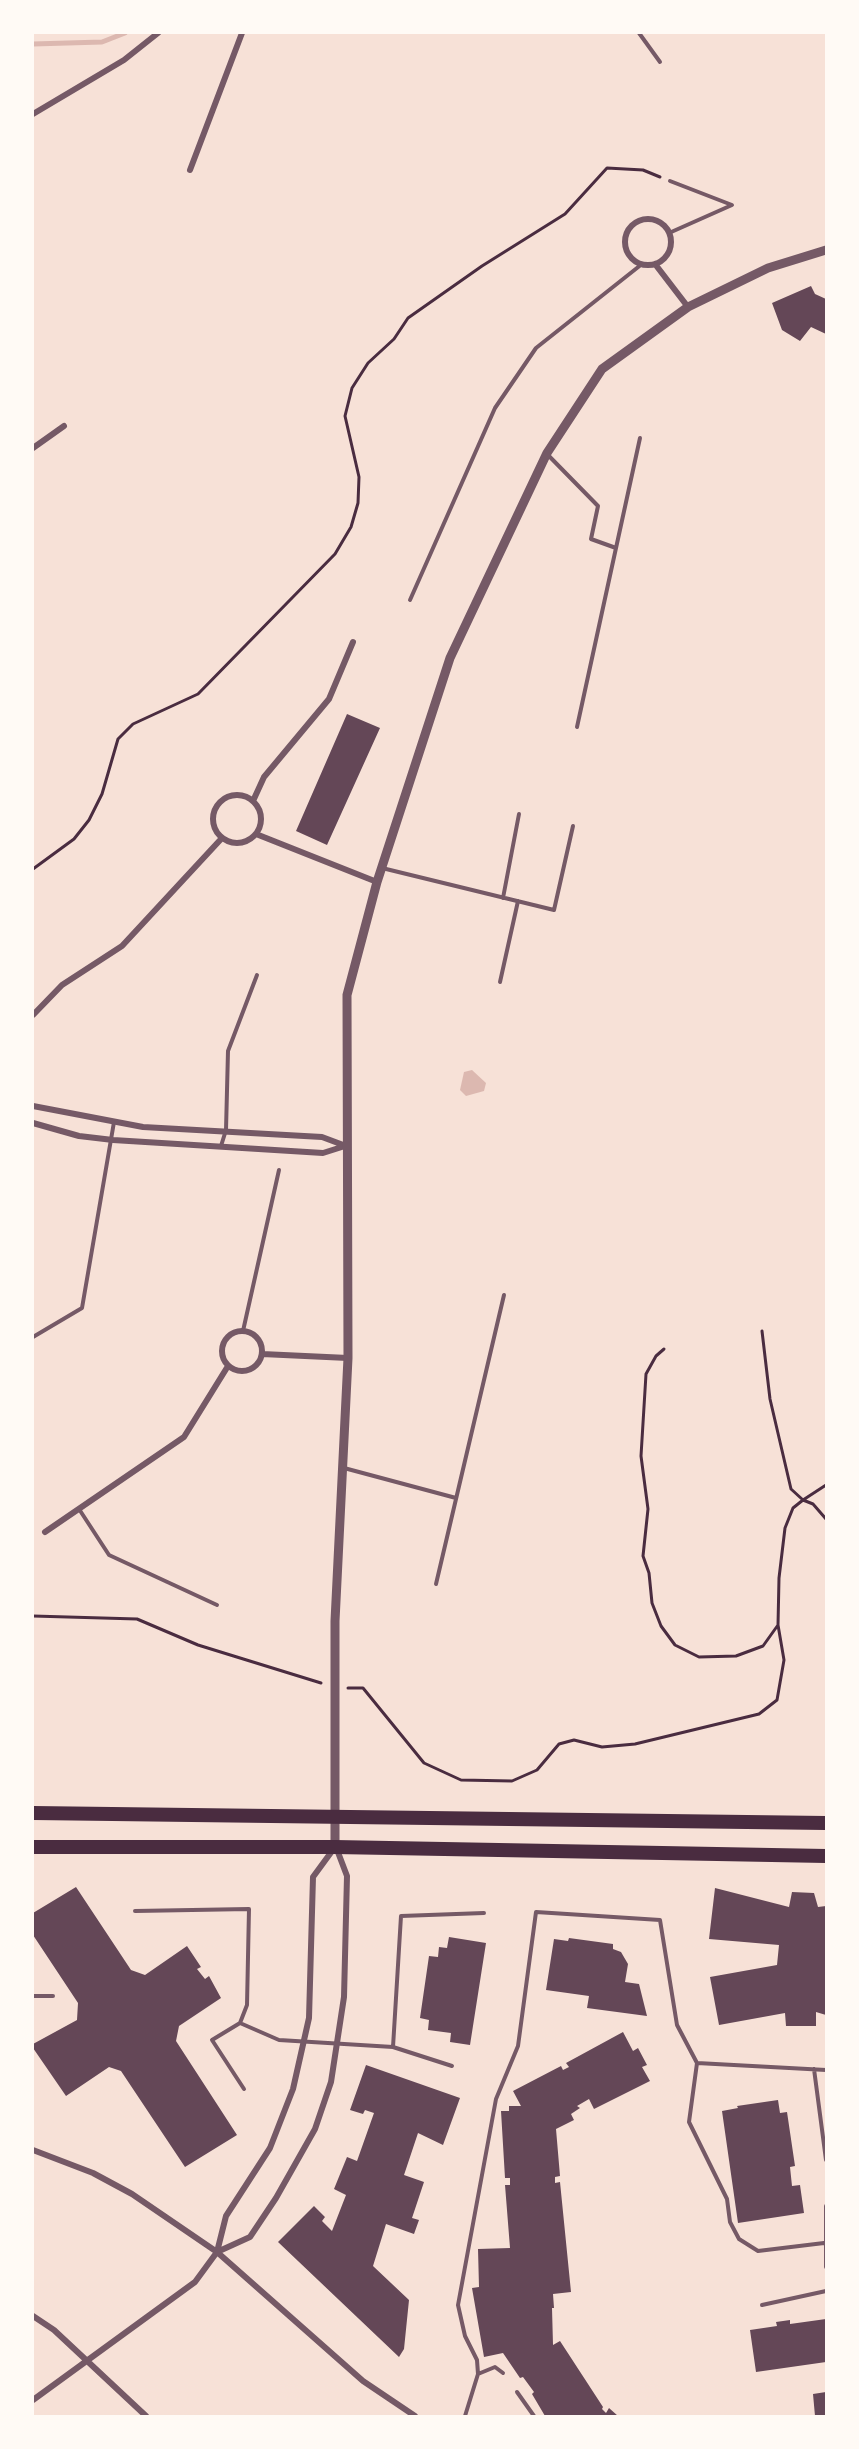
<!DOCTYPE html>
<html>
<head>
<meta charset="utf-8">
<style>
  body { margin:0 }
  #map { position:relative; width:859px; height:2449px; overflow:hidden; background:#f7e1d7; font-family:"PT Sans",sans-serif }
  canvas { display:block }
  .frame { position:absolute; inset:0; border:34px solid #fffaf5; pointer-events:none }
</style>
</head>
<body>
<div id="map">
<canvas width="859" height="2449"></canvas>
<div class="frame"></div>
</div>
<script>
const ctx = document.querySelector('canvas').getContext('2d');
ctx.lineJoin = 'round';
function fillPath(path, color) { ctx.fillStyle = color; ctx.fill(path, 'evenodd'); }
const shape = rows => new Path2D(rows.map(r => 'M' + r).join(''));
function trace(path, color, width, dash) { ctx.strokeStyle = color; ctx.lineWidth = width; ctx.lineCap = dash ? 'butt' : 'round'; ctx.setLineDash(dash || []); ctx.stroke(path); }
const water = shape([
  [472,1070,486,1083,484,1091,466,1096,460,1090,464,1072]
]);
const stream = shape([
  [33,44,102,42,125,33]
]);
const building = shape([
  [811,286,815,294,826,299,826,334,811,327,800,341,782,330,772,303],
  [347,714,380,728,327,845,296,831],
  [76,1887,131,1970,145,1975,187,1946,201,1967,197,1969,205,1979,209,1976,221,1998,179,2026,176,2041,237,2135,185,2167,121,2071,109,2067,66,2096,33,2048,33,2044,77,2020,78,2003,33,1935,33,1913],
  [715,1888,789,1907,792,1892,814,1893,818,1907,826,1906,826,2015,816,2012,816,2026,786,2026,785,2013,719,2025,710,1977,777,1965,779,1945,709,1939],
  [449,1937,486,1943,470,2045,450,2042,451,2033,428,2030,429,2020,420,2018,429,1956,438,1957,439,1947,447,1948],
  [569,1938,613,1944,613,1949,621,1952,628,1964,625,1982,639,1984,647,2016,587,2008,589,1996,546,1990,554,1939,568,1941],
  [623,2032,633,2051,638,2048,647,2065,642,2067,650,2081,594,2109,589,2099,577,2106,580,2108,571,2114,574,2120,556,2129,560,2176,555,2177,555,2183,560,2182,571,2292,553,2294,554,2308,552,2308,553,2345,560,2341,603,2407,602,2409,606,2413,609,2408,618,2416,545,2416,532,2394,534,2392,523,2377,520,2378,503,2353,484,2357,472,2288,479,2287,478,2249,510,2248,505,2185,510,2185,510,2178,505,2178,501,2111,509,2111,509,2106,521,2106,513,2091,561,2066,563,2070,569,2067,566,2063],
  [366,2065,460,2098,443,2145,418,2133,404,2175,424,2182,412,2218,419,2220,414,2234,386,2224,373,2266,409,2300,404,2349,399,2357,278,2242,314,2206,325,2217,322,2221,332,2231,346,2195,334,2189,347,2157,357,2161,374,2113,365,2110,363,2114,350,2110],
  [778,2100,780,2113,787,2112,795,2166,790,2167,792,2186,800,2185,804,2213,738,2223,722,2111,738,2108,737,2106],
  [826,2319,826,2362,756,2372,750,2330,777,2326,776,2322,790,2320,790,2324],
  [826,2392,826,2416,815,2416,813,2394]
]);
const path = shape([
  [33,869,74,839,89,820,102,794,118,739,133,724,198,694,335,554,351,527,358,503,359,477,345,416,352,388,368,363,394,339,408,318,482,266,565,214,607,168,643,170,660,177],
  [762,1331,770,1399,791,1489,803,1500,826,1485],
  [664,1349,656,1356,646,1374,641,1456,648,1509,643,1556,649,1573,652,1603,661,1626,675,1645,699,1657,736,1656,763,1646,778,1625],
  [33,1616,137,1619,198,1645,321,1683],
  [348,1688,363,1688,424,1763,461,1780,512,1781,537,1770,559,1744,574,1740,602,1747,635,1744,759,1714,777,1700,784,1660,778,1625,779,1578,785,1528,793,1508,803,1500,813,1504,826,1519]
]);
const service = shape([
  [639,33,660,62],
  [669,233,732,205,670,181],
  [547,454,598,506,591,539,616,548,577,727],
  [616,548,640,438],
  [410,600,495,408,536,348,642,264],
  [382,868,554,910,573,826],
  [503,898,519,814],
  [500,982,518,901],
  [221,1146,226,1130,228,1051,257,975],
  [243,1331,279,1170],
  [33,1337,82,1308,114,1122],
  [344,1468,456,1498],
  [79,1509,109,1555,217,1605],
  [436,1584,504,1295],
  [135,1911,249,1909,247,2005,240,2023,279,2040,393,2047],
  [33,1996,53,1996],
  [240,2023,212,2040,244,2089],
  [697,2063,826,2070],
  [452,2066,393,2047,401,1916,484,1913],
  [814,2069,826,2160],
  [826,2206,826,2267],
  [762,2305,826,2291],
  [478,2374,495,2367,503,2373],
  [517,2392,534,2416],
  [465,2416,478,2374,477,2360,465,2336,458,2305,496,2099,518,2046,536,1912,660,1920,677,2025,697,2063,689,2122,727,2199,730,2222,739,2239,758,2251,824,2243]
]);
const minor = shape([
  [33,114,124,60,158,33],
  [190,170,242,33],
  '625 242a23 23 0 1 1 46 0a23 23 0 1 1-46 0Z',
  [655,264,688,307],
  [33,448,64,426],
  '213 819a24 24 0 1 1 48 0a24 24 0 1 1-48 0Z',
  [253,801,264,777,329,699,353,642],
  [256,834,377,882],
  [33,1015,62,985,122,946,222,838],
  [33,1106,143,1127,322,1137,346,1146],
  [33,1123,79,1136,113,1140,323,1153,345,1146],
  '222 1351a20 20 0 1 1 40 0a20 20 0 1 1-40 0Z',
  [262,1354,348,1358],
  [45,1532,184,1437,228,1366],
  [33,2150,93,2173,132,2194,217,2252,363,2381,415,2416],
  [217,2252,250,2237,276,2198,315,2129,331,2082,344,1997,347,1876,336,1847],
  [33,2316,54,2330,146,2416],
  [33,2400,195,2282,217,2252,226,2216,270,2148,293,2089,309,2018,313,1877,335,1847]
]);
const tertiary = shape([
  [335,1847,335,1621,348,1358,347,995,377,882,450,658,547,453,602,369,688,307,768,268,826,250]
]);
const trunk = shape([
  [33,1813,826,1823],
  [33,1847,335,1847,826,1856]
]);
fillPath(water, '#dcb8b0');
trace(stream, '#dcb8b0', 5);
fillPath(building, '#644757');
trace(path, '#4a2c40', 3);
trace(service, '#755966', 4);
trace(minor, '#755966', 6);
trace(tertiary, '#755966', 9);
trace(trunk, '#4a2c40', 14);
</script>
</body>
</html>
